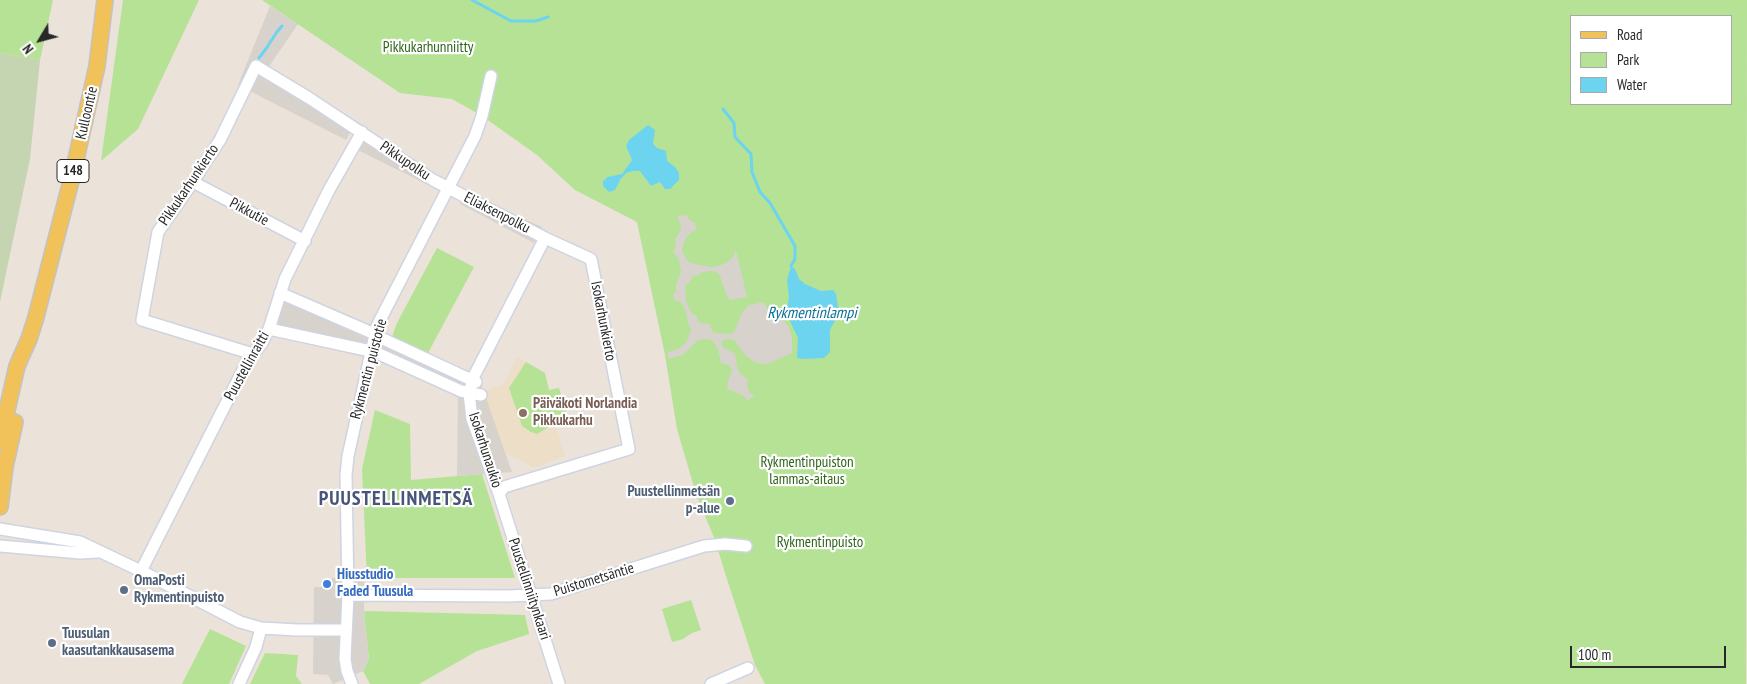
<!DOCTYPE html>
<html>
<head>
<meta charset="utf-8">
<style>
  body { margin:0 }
  #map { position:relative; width:1747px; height:684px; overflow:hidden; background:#ebe2d9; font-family:"PT Sans Narrow",sans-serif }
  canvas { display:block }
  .legend { position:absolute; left:1570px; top:15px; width:162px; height:90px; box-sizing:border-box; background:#fff; border:1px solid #a9a9a9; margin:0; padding:6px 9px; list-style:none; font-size:15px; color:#282828 }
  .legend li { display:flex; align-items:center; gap:10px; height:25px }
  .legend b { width:25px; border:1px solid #a9a9a9 }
  .north { position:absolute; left:15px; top:15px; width:50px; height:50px; -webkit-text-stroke:4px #fff; paint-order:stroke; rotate:233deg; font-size:14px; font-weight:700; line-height:20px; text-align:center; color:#282828 }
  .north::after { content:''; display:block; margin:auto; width:18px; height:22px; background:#282828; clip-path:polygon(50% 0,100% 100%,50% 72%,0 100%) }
  .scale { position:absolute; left:1570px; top:646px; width:156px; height:22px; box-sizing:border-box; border:2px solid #282828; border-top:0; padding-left:6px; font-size:15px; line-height:18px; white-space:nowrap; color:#282828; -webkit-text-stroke:4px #fff; paint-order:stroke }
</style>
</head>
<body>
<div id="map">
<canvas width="1747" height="684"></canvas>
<ul class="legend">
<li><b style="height:6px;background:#f0c259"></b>Road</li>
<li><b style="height:14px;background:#b5e295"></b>Park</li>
<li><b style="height:14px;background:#6cd4ee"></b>Water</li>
</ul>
<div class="north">N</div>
<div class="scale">100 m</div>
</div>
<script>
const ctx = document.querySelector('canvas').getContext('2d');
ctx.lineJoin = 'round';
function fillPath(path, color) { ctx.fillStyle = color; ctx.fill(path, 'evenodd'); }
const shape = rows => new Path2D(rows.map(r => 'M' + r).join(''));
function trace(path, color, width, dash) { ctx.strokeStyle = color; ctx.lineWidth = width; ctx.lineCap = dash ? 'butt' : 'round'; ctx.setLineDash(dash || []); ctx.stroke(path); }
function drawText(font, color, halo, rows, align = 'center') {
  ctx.font = font + ' "PT Sans Narrow",sans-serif'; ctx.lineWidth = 4.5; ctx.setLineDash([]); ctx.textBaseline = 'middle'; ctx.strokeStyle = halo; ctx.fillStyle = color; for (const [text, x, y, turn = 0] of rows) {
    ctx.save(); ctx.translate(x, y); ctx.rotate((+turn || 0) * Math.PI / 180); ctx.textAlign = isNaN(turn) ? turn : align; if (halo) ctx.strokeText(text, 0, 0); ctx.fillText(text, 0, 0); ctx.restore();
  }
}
const education = shape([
  [517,357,545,373,557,422,555,425,565,456,534,468,505,453,483,391,503,384]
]);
const green = shape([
  [0,0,53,0,40,60,0,53],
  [123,0,199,0,138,129,101,161],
  [262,0,1747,0,1746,684,765,684,755,665,725,573,715,540,696,494,677,429,665,355,637,222,575,190,537,155,482,116,452,99,400,93],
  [1571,16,1731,16,1731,104,1571,104],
  [275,19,289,29,265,63,258,58],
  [437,248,474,267,428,353,392,337,397,323],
  [526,362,545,373,549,390,559,388,567,415,557,422,537,434,531,432,522,426,509,388],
  [375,410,410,424,411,480,482,474,515,578,367,578,362,469],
  [691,600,701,630,692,633,683,639,672,642,662,609],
  [364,611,525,615,529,634,477,651,419,684,370,684,363,671,369,659],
  [210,629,246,646,229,684,182,684],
  [265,653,298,655,296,676,302,684,250,684]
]);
const cemetery = shape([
  [0,53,40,60,30,159,0,302]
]);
const plaza = shape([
  [270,6,298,24,268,68,353,127,346,140,238,85],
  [367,133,434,178,430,186,358,150],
  [466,193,542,227,534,243,460,204],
  [687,215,688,219,695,223,697,230,692,232,685,239,682,250,685,257,689,262,695,264,711,267,718,266,726,263,733,257,736,250,747,297,730,300,726,294,720,276,718,273,713,271,702,272,701,274,692,277,690,282,685,286,686,301,692,314,697,316,697,320,701,323,710,324,712,331,714,333,731,334,734,332,742,313,749,305,764,302,769,311,784,321,789,326,792,339,792,353,767,364,756,363,746,356,734,340,727,339,721,341,723,347,735,354,738,371,748,380,747,387,750,393,755,395,747,401,746,398,742,395,728,389,727,384,732,370,729,365,721,363,718,349,713,341,708,339,698,340,683,355,668,359,668,352,676,350,683,346,688,339,691,329,688,324,686,311,681,302,674,300,673,294,676,293,676,285,681,272,679,260,673,251,676,247,675,239,680,232,681,226,677,216],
  [286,291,371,327,364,357,272,336],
  [382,332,469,372,480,381,512,472,457,476,458,394,375,360],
  [364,576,364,611,369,659,363,671,333,684,328,675,313,674,314,587,332,587,332,578]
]);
const water = shape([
  [648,125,655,130,653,144,657,148,666,151,667,161,675,167,679,173,679,180,670,189,665,189,660,182,651,186,640,171,633,171,626,173,620,180,615,190,609,192,603,186,603,181,608,177,622,174,632,160,626,146,629,140],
  [791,266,795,269,799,279,805,284,821,291,833,290,836,294,839,313,830,330,830,352,824,358,804,359,797,358,798,338,786,312,789,298,787,280]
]);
const stream = shape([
  [472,0,511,21,536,21,548,17],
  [276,33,282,26],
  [269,44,275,35],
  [259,58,268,46],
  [723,109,734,123,735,137,751,154,752,172,760,192,770,203,795,246,795,259,791,266]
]);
const minor = shape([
  [193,182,305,241],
  [280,293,370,332],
  [269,329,366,350],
  [381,338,476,382],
  [377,353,461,391,481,395],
  [253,354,142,320,158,232,190,186,220,140,256,66,309,98,433,180,545,238],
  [499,494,504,487,629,449,591,259,545,238,474,376,469,393,472,419,499,494,559,684],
  [0,529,80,542,141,571,240,622,261,628,297,630,346,630],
  [0,546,80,553,98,552],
  [141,571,247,362,262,343,269,329,285,279,329,190,362,132],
  [348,595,509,596,551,594,704,546,725,544,746,546],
  [239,684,256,647,261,628],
  [352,684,347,671,345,659,348,595,346,475,348,456,366,375,377,326,475,136,482,116,491,76],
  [711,684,748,668]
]);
const major = shape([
  [0,441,17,366,29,339,36,317,72,177,97,66,105,0],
  [0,507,5,467,15,422]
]);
const markers = [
  [523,413,5,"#8d6e63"],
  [730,501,5,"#5c6f8a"],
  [327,584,5,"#3f7fe0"],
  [124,590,5,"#5c6f8a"],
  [52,643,5,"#5c6f8a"]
];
const shields = [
  [73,171,32]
];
const shieldNames = [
  ["148",73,171]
];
const parkNames = [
  ["Pikkukarhunniitty",428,48],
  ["Rykmentinpuiston",807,463],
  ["lammas-aitaus",807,480],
  ["Rykmentinpuisto",820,543]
];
const streetNames = [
  ["Kulloontie",87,113,-77],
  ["Pikkupolku",405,161,34],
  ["Pikkukarhunkierto",189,185,-56],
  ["Pikkutie",249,212,28],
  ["Eliaksenpolku",497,213,27],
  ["Isokarhunkierto",603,321,79],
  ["Puustellinraitti",247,366,-61],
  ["Rykmentin puistotie",369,369,-75],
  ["Isokarhunaukio",485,450,72],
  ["Puistometsäntie",594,580,-17],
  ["Puustellinniitynkaari",529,589,72]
];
const educationNames = [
  ["Päiväkoti Norlandia",533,404],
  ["Pikkukarhu",533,421]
];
const serviceNames = [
  ["Puustellinmetsän",720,492,"right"],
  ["p-alue",720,509,"right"],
  ["OmaPosti",134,581],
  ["Rykmentinpuisto",134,598],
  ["Tuusulan",62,634],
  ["kaasutankkausasema",62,651]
];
const shopNames = [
  ["Hiusstudio",337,575],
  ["Faded Tuusula",337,592]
];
const waterNames = [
  ["Rykmentinlampi",812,313]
];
const districtNames = [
  ["PUUSTELLINMETSÄ",396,499]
];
fillPath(education, '#eddec8');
fillPath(green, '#b5e295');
fillPath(cemetery, '#c5d5b1');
fillPath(plaza, '#d7d2cc');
fillPath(water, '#6cd4ee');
trace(stream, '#6cd4ee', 3);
trace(minor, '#cfd4e1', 14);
trace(major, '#c3c3c3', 18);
trace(minor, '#fff', 11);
trace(major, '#f0c259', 15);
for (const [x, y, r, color] of markers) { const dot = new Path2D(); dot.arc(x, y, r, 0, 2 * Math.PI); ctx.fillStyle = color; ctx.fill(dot); trace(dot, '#fff', 2); }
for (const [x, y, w] of shields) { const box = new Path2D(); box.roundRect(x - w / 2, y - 11.5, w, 23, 4); ctx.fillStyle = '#fff'; ctx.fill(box); trace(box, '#282828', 1); }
drawText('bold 14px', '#282828', null, shieldNames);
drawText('15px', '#2e6419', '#fff', parkNames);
drawText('15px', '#282828', '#fff', streetNames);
drawText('bold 15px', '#785e54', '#fff', educationNames, 'left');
drawText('bold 15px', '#4e5e75', '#fff', serviceNames, 'left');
drawText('bold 15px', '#366cbe', '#fff', shopNames, 'left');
drawText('italic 16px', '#0d7197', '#fff', waterNames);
ctx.letterSpacing = '1px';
drawText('bold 20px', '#495578', '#fff', districtNames);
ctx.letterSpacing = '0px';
</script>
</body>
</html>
